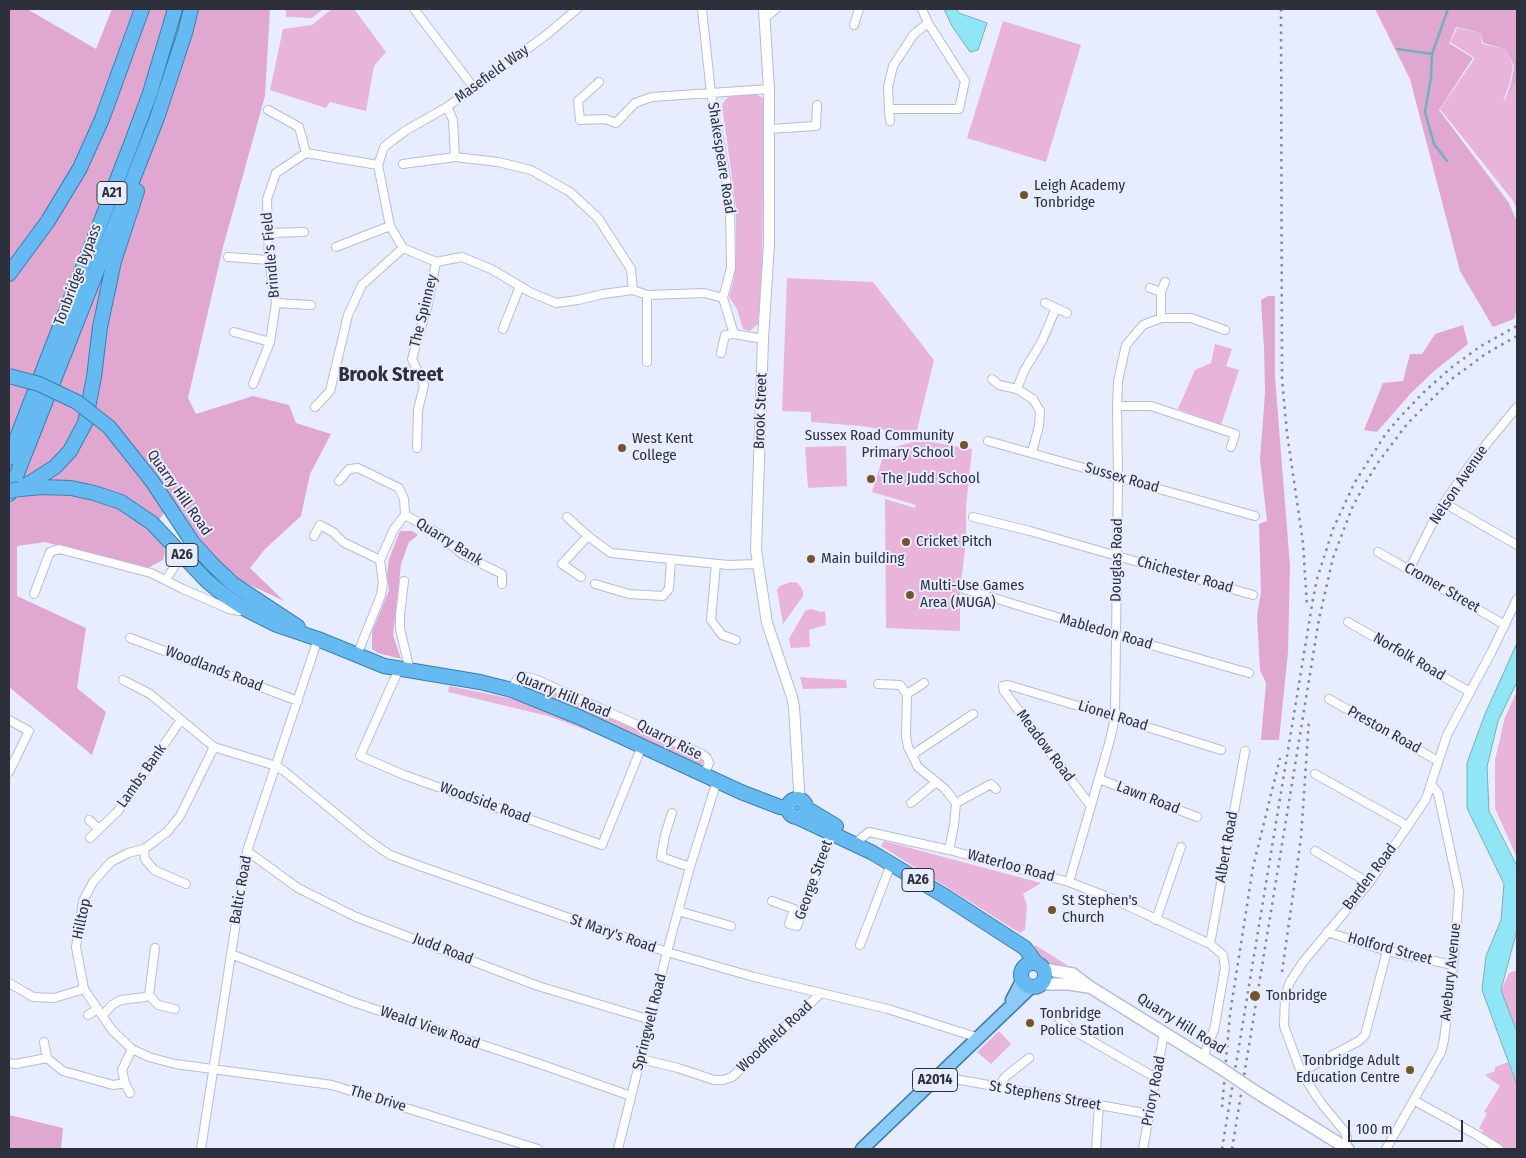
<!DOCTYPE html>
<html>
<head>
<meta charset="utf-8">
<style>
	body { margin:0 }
	#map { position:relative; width:1526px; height:1158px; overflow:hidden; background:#e7ecfe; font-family:"Fira Sans Condensed",sans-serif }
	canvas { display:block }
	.frame { position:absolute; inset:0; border:10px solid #2d303b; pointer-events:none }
	.scale { position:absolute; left:1348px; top:1120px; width:115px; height:22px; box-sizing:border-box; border:2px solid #2d303b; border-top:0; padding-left:6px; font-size:15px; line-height:18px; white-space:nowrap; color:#2d303b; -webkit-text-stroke:4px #e7ecfe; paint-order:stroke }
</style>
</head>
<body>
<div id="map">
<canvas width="1526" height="1158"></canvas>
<div class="frame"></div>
<div class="scale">100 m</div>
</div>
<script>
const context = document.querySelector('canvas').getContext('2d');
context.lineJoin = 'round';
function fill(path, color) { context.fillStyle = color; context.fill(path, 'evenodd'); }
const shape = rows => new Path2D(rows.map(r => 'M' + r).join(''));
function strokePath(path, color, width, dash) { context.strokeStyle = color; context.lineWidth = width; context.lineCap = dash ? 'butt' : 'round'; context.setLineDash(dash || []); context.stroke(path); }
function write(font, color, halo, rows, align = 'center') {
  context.font = font + ' "Fira Sans Condensed",sans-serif'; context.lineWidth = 4; context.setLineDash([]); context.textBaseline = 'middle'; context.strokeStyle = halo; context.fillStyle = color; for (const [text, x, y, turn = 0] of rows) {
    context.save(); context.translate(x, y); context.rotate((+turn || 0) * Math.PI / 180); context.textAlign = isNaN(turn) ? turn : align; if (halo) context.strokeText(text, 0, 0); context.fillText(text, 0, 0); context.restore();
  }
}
fill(shape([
	[286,9,323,9,312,18,286,17],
	[332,9,354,9,386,52,374,66,366,111,330,102,326,108,270,90,283,29,312,25],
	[1003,21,1081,45,1046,162,967,138],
	[1457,28,1481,33,1482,44,1505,49,1513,66,1510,83,1503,102,1517,82,1517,211,1514,202,1440,109,1475,58,1450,42],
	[743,94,756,94,763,98,764,106,762,275,758,324,750,331,743,329,737,309,729,297,734,279,736,250,736,207,722,105,725,100,731,95],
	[787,278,873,282,934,360,917,430,898,432,861,426,811,422,811,412,782,411],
	[1215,344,1232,349,1226,366,1239,370,1221,425,1178,409,1195,370,1211,363],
	[919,440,972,449,966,508,966,543,960,590,960,631,886,628,885,499,915,508,916,505,872,492,886,447,892,448],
	[846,446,847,486,808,488,805,447],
	[790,582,798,583,803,591,803,596,783,624,777,590,780,586],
	[811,609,821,612,825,611,826,625,809,630,810,647,791,648,789,639,805,611],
	[800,677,846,680,847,688,803,689],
	[521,680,574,699,701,756,705,761,704,763,699,765,520,686],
	[449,686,509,698,550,710,634,747,633,750,597,734,548,716,448,692],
	[1517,691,1517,858,1495,808,1495,760,1505,717],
	[884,841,1041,883,1023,894,1027,905,1025,930,1020,933,881,846],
	[1035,945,1067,965,1064,968,1049,963,1033,950],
	[1517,970,1517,1032,1501,991,1509,973],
	[999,1031,1011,1044,991,1064,977,1052],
	[1508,1062,1517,1085,1517,1149,1505,1149,1482,1137,1483,1130,1479,1129,1487,1113,1484,1112,1500,1086,1485,1075,1495,1071,1495,1067]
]), '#e9b4da');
fill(shape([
	[9,9,27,9,96,49,112,9,270,9,265,96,223,247,188,398,196,414,253,396,289,405,296,423,331,434,310,474,301,516,265,549,250,568,284,601,237,579,215,562,182,511,172,501,158,521,165,552,163,560,146,569,45,542,17,546,17,596,86,628,77,688,106,712,92,755,9,687],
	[1375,9,1517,9,1517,82,1506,98,1511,84,1514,66,1505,49,1483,43,1481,33,1456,27,1449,43,1473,58,1439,110,1509,203,1517,222,1517,309,1514,319,1493,327,1460,271,1410,79],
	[1268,296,1275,296,1275,377,1290,566,1288,652,1279,740,1261,740,1266,683,1260,670,1257,616,1261,592,1259,524,1267,521,1260,459,1265,393,1264,348,1261,300],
	[1463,325,1468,344,1433,372,1410,394,1377,432,1364,430,1383,383,1403,381,1410,354,1422,354,1435,334],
	[400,531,412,531,418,535,409,542,401,564,393,635,401,659,378,653,372,649,372,632,389,590,387,575,389,559],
	[9,1115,63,1128,61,1149,9,1149]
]), '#e0a8d1');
const water = shape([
	[944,9,956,9,959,13,987,23,978,50,970,52,952,26,944,9],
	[1517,643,1517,682,1498,721,1487,767,1489,811,1517,866,1517,930,1501,990,1517,1032,1517,1085,1482,990,1486,956,1501,920,1504,884,1467,808,1467,763,1485,714,1517,643]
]);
fill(water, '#91e6f5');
strokePath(water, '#73afbd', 1);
strokePath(shape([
	[1397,49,1432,54,1448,9],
	[1432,54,1431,77,1425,112,1434,144,1447,161]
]), '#73afbd', 2.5);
const minor = shape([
	[414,9,474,88],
	[702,9,711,93,730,202,731,268,723,298,734,334,763,339],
	[922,9,928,23,965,81,959,109,889,109,888,87,893,66,914,34,928,23],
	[765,18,776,9],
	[854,25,859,9],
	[599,82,578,101,580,120,605,119,616,123,635,103,652,97,769,89],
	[447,107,405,131,384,147,378,165,390,226,403,248,436,262,462,257,491,269,530,292,556,303,578,300,603,294,633,290],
	[889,109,890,121],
	[268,110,299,127,306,153],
	[769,129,816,126,817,105],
	[455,157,453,120,447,107,545,36,577,9],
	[403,164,455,157,498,162,531,170,570,192,598,218,631,269,633,290,647,295,704,293,723,298],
	[267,233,304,232],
	[336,247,390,226],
	[228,257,269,260],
	[1150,288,1161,292,1161,318],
	[1161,292,1165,282],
	[647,295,647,362],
	[276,303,311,305],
	[1045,303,1056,308],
	[503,329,520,286],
	[234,332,270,342],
	[721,353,725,335,734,334],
	[992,379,999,385,1017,389],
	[253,384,270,342,276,303,269,260,267,199,276,173,306,153,378,165],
	[1117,406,1151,406,1235,434,1231,447],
	[315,407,330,391,348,315,362,285,403,248],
	[988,441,1255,516],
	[417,448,418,410,424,385,412,359,428,304,436,262],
	[1032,452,1039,426,1040,411,1033,399,1017,389,1024,371,1042,341,1056,308,1067,313],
	[339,481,349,469,358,468,399,488,404,499,405,515],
	[1444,503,1517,545],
	[567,517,588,536,611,553,728,565,757,564],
	[973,517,1030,531,1253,595],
	[314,536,320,525,333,532,343,542,380,560],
	[1378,552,1505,625],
	[716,564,711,620,722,635,736,640],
	[1409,570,1431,526,1444,503,1474,459,1517,407],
	[581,577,562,564,588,536],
	[166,580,182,554,193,543],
	[404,581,400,615,400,629,410,671],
	[595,584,629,594,663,596,669,589,671,560],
	[964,589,1116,635,1249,673],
	[34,594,50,552,59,549,151,573,183,589,229,609,239,611,246,611],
	[1348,622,1470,692],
	[130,638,298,701],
	[357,655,381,595,383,583,380,560,394,529,405,515,439,534,462,554,502,574,502,584],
	[399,669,360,756,404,775,602,845,642,746],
	[123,680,150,694,214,747],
	[878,684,900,685,907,694,906,736,908,747,918,767,945,789,956,803,954,825,949,850],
	[512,690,517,679,522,676,535,679,702,754,707,758,709,763,704,775],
	[907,694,924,683],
	[1329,699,1438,761],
	[9,720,29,731,9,772],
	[912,755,973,714],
	[1315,774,1408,826],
	[1099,779,1197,817],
	[911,803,935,783],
	[956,803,991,784,996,789],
	[1090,805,1004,691,1003,686,1008,685,1115,717,1221,750],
	[672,813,665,835,661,857,690,867],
	[89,820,99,829],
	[90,838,118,811,181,720],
	[859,840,869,832,949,850,1069,882,1113,899,1210,944,1223,955,1225,968,1214,1030,1203,1057],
	[144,849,145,859,154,870,186,884],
	[247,851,298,888,356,917,538,986,651,1020],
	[1315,851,1369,883],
	[1069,882,1110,740,1115,717,1118,477,1117,406,1118,381,1126,345,1143,325,1161,318,1191,318,1225,330],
	[772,901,794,909,789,924,797,926,832,833],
	[678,911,731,926],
	[1156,920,1181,847],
	[1327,932,1387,951,1453,965],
	[1210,944,1245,751],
	[860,945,891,864],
	[231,954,353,1002,540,1064,631,1096],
	[9,983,33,997,54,998,84,989],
	[149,995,158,1005,175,1009],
	[88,1015,98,1009],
	[103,1015,112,1005,121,1000,145,997,149,995,155,948],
	[1057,1016,1069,1028,1156,1078],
	[44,1042,47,1058],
	[641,1059,678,1068,714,1080,723,1080,732,1077,820,994],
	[9,1063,16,1064,47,1058,63,1071,113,1085,125,1083,122,1070,132,1049],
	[1301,1072,1359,1041,1365,1035,1387,951],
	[942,1073,955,1079,977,1083,1149,1114],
	[125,1083,130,1093],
	[998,1087,1005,1077,1029,1058],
	[1415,1101,1475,1134,1499,1149],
	[1346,1148,1347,1138,1345,1132,1321,1103,1301,1072,1284,1026,1285,996,1290,982,1303,962,1369,883,1426,799,1447,735,1492,651,1517,599],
	[201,1149,247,851,318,639],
	[538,1149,332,1085,175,1064,149,1057,132,1049,112,1030,84,989,76,947,83,901,93,882,111,862,128,853,144,849,167,832,180,816,214,747,276,766,284,771,367,839,390,855,417,865,667,952,754,977,888,1009,979,1038],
	[618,1149,667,952,690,867,717,781],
	[1096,1149,1099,1106],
	[1143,1149,1164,1033],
	[1386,1149,1441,1052,1444,1040,1454,958,1459,891,1438,793,1431,784]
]);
const tertiary = shape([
	[764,9,769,89,769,244,763,339,756,550,767,623,792,697,794,707,799,789,799,798]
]);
const secondary = shape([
	[1044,969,1073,974,1090,987,1219,1067],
	[1041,984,1069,984,1088,987],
	[1253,1090,1348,1149]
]);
const primary = shape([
	[1012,1000,1022,981],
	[862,1149,1031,987]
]);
const trunk = shape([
	[9,274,48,221,80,168,102,119,142,9],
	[9,458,131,144,150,93,175,9],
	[152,481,193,543,212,564,233,584,298,627],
	[25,486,55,467,70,451,85,423,94,377,100,327,114,261,137,191],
	[20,489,42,487,71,488,94,493,121,502,152,523,207,581,224,595,247,610,277,625,318,639,384,666,480,682,512,690,579,717,741,792,780,807,787,808],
	[9,494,157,118,185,33,191,9],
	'788 808a9 9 0 1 1 18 0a9 9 0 1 1-18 0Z',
	[806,808,836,826],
	[797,817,873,853,943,895,1025,948,1036,963],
	'1021 975a12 12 0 1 1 24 0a12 12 0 1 1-24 0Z'
]);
strokePath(minor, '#b5bdd9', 10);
strokePath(tertiary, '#b5bdd9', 12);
strokePath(secondary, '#b5bdd9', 14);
strokePath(primary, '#397faf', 15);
strokePath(trunk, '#397faf', 16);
strokePath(minor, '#fff', 8);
strokePath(tertiary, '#fff', 10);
strokePath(secondary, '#fff', 11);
strokePath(primary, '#8ccbf5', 12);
strokePath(trunk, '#66baf2', 14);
strokePath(shape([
	[1281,9,1282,379,1287,433,1303,543,1307,606],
	[1282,972,1301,838,1309,719],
	[1222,1107,1230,1014,1253,867,1280,758],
	[1222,1149,1313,599,1317,579,1333,529,1355,482,1385,435,1400,417,1425,391,1452,367,1481,346,1517,326],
	[1232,1149,1319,619,1333,558,1352,508,1363,487,1377,464,1407,424,1453,378,1487,353,1517,336]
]), '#838796', 2.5, [2.5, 5]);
const secondaryBridge = shape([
	[1219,1067,1253,1090]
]);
const trunkBridge = shape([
	[9,376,39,384,77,402,109,427,152,481],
	[9,491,20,489]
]);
strokePath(secondaryBridge, '#b5bdd9', 14, []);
strokePath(trunkBridge, '#397faf', 16, []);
strokePath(secondaryBridge, '#fff', 11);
strokePath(trunkBridge, '#66baf2', 14);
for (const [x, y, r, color] of [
	[1024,195,5,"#74542a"],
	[964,445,5,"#74542a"],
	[622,448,5,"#74542a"],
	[871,479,5,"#74542a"],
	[906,542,5,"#74542a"],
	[811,559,5,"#74542a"],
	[910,595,5,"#74542a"],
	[1052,910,5,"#74542a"],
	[1255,996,6,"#74542a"],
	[1030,1023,5,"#74542a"],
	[1410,1070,5,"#74542a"]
]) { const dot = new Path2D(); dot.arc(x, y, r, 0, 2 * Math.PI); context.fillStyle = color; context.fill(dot); strokePath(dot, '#e7ecfe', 2); }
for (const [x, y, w] of [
	[112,193,30],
	[182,555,32],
	[918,880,32],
	[935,1080,45]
]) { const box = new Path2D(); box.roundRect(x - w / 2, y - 11.5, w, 23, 4); context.fillStyle = '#e7ecfe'; context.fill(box); strokePath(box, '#2d303b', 1); }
write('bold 14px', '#2d303b', null, [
	["A21",112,193],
	["A26",182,555],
	["A26",918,880],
	["A2014",935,1080]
]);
write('15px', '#2d303b', '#e7ecfe', [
	["Masefield Way",492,74,-36],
	["Shakespeare Road",721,158,81],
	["Brindle's Field",271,255,-95],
	["Tonbridge Bypass",78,275,-69],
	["The Spinney",424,311,-76],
	["Brook Street",761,411,-88],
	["Sussex Road",1122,478,16],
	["Nelson Avenue",1459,485,-56],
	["Quarry Hill Road",179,493,55],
	["Quarry Bank",449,542,32],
	["Douglas Road",1117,560,-89],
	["Chichester Road",1185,575,16],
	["Cromer Street",1442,588,30],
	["Mabledon Road",1106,632,16],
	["Norfolk Road",1409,657,30],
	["Woodlands Road",214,669,21],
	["Quarry Hill Road",563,695,22],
	["Lionel Road",1113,716,17],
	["Preston Road",1384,730,29],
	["Quarry Rise",669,740,27],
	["Meadow Road",1045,746,53],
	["Lambs Bank",142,776,-55],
	["Lawn Road",1148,798,21],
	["Woodside Road",485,803,20],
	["Albert Road",1227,847,-80],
	["Waterloo Road",1011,866,15],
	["Barden Road",1370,877,-53],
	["George Street",814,880,-70],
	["Baltic Road",241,890,-80],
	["Hilltop",82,919,-78],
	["St Mary's Road",613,934,19],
	["Judd Road",443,949,21],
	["Holford Street",1390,949,15],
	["Avebury Avenue",1451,972,-84],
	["Springwell Road",650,1022,-76],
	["Quarry Hill Road",1181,1024,32],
	["Weald View Road",430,1028,19],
	["Woodfield Road",775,1037,-43],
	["Priory Road",1154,1091,-79],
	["St Stephens Street",1045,1096,10],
	["The Drive",378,1099,17]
]);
write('15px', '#2d303b', '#e7ecfe', [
	["Leigh Academy",1034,186],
	["Tonbridge",1034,203],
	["Sussex Road Community",954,436,"right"],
	["Primary School",954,453,"right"],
	["West Kent",632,439],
	["College",632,456],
	["The Judd School",881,479],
	["Cricket Pitch",916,542],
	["Main building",821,559],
	["Multi-Use Games",920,586],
	["Area (MUGA)",920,603],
	["St Stephen's",1062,901],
	["Church",1062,918],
	["Tonbridge",1266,996],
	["Tonbridge",1040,1014],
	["Police Station",1040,1031],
	["Tonbridge Adult",1400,1061,"right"],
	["Education Centre",1400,1078,"right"]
], 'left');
write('bold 20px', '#2d303b', '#e7ecfe', [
	["Brook Street",391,375]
]);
</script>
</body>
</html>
